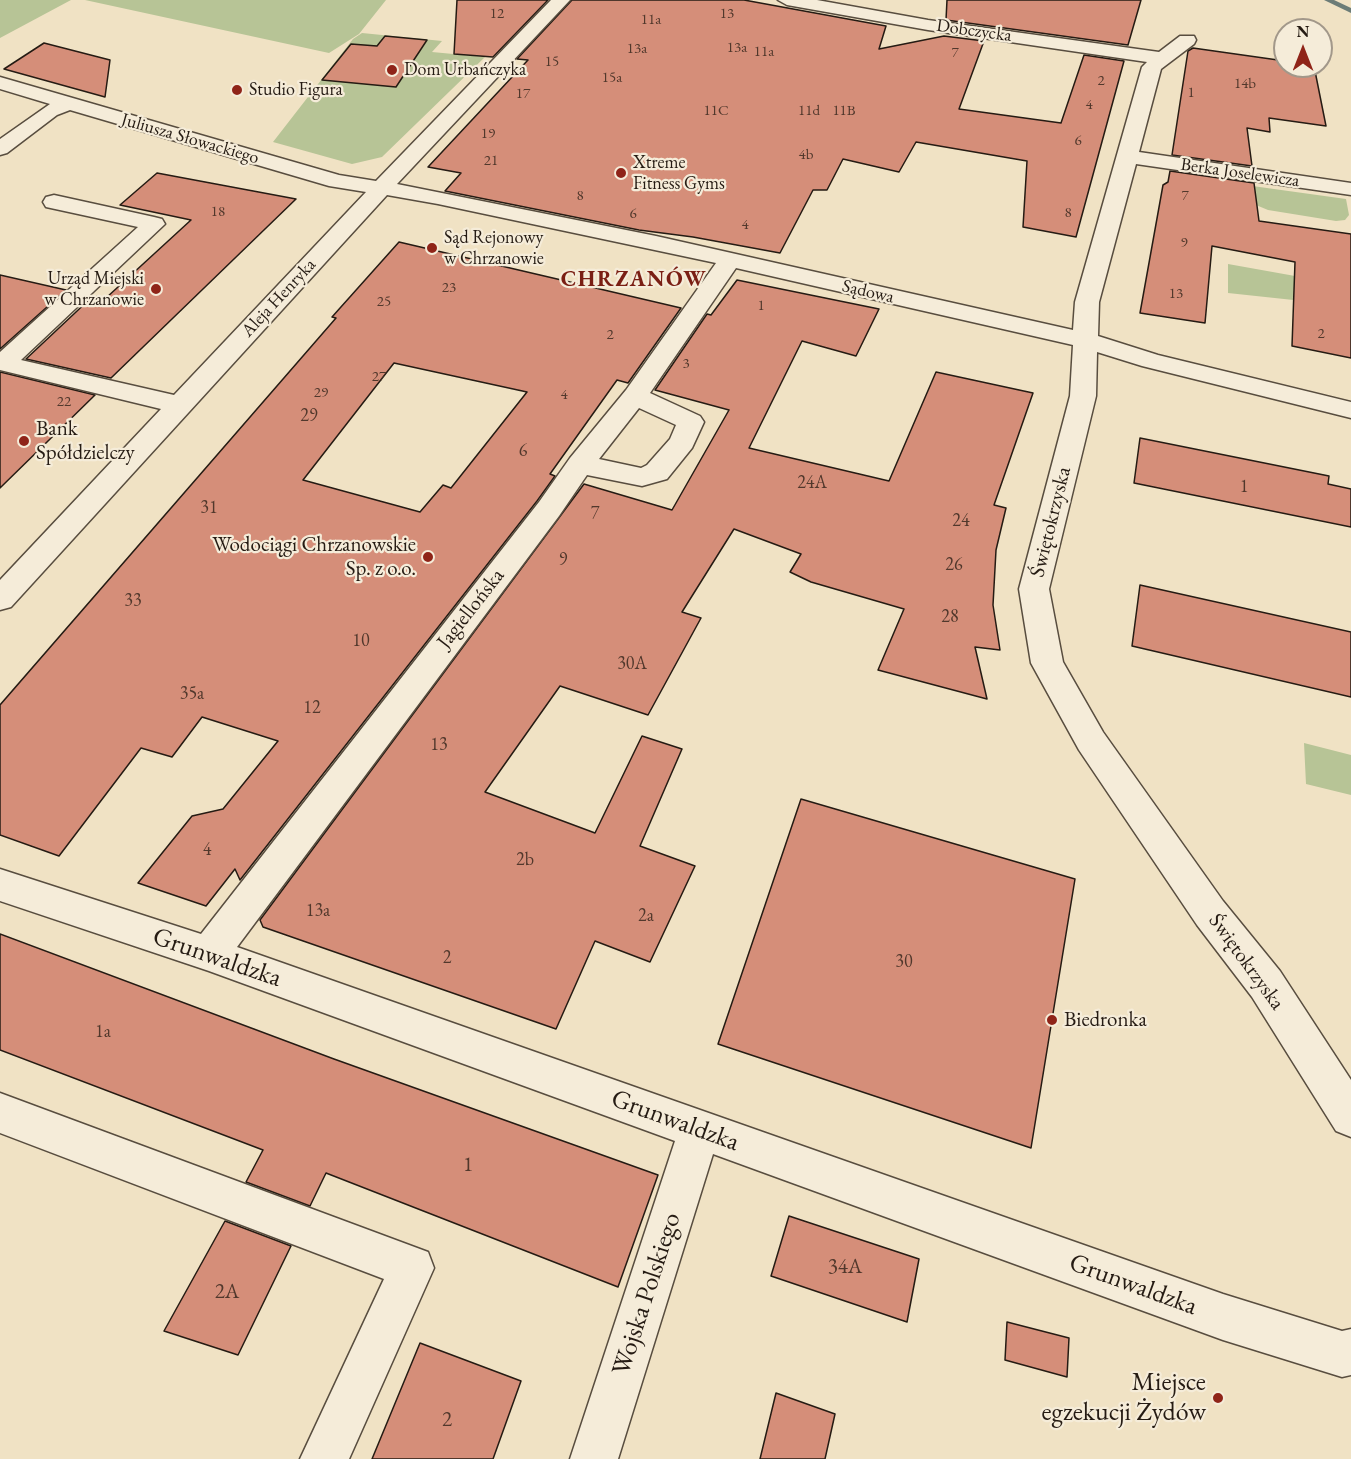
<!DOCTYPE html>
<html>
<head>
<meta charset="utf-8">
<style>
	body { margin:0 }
	#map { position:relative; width:1351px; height:1459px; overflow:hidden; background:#f0e2c4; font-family:"EB Garamond",serif }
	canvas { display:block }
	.north { position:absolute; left:1273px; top:18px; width:60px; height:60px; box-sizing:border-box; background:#f5ecd9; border:2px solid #a2988a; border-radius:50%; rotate:0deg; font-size:16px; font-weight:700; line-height:24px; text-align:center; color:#251b13 }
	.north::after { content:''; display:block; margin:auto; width:21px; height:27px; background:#8f2418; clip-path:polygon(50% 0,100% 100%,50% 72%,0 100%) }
</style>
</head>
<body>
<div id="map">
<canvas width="1351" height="1459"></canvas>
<div class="north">N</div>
</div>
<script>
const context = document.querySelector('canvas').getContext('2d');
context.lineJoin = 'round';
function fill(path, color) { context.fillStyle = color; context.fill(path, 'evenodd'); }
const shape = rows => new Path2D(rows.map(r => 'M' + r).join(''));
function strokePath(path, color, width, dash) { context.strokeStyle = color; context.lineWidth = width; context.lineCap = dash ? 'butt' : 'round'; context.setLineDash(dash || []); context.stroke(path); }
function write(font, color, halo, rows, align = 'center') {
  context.font = font + ' "EB Garamond",serif'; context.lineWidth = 4.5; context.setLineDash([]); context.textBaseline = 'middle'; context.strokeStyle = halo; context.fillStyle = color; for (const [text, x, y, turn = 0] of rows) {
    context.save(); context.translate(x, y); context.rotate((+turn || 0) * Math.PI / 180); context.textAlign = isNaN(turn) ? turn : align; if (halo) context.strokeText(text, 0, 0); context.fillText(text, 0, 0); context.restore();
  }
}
fill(shape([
	[0,0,71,0,0,38],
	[85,0,386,0,359,34,329,53],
	[362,33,442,41,432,52,485,57,382,157,352,164,273,142,353,39],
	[1238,184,1346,199,1349,215,1345,220,1336,221,1268,210,1256,205],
	[1228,264,1295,276,1340,305,1228,293],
	[1304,743,1351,755,1351,795,1306,784]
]), '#b7c496');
fill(shape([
	[1324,0,1334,0,1351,8,1351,13,1324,0]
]), '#6c7c77');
const building = shape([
	[457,0,548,0,493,57,454,54,457,0],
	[572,0,744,0,886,26,879,49,944,36,984,41,959,109,1061,123,1084,55,1124,61,1076,237,1023,227,1027,161,916,142,899,172,843,159,827,190,813,190,780,253,693,237,639,230,445,191,461,173,428,167,528,60,517,59,572,0],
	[947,0,1141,0,1128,45,946,20,947,0],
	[385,36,427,40,396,87,322,80,351,44,377,46,385,36],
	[44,43,110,60,105,97,4,69,44,43],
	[1193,48,1285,61,1285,66,1314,66,1326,126,1269,118,1270,132,1247,128,1252,166,1172,155,1188,51,1193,48],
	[1170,171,1254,183,1259,221,1351,234,1351,358,1292,346,1295,262,1212,246,1205,323,1140,313,1163,185,1168,182,1170,171],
	[157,173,296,199,111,378,26,359,93,296,106,298,191,220,120,205,157,173],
	[399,242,681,308,628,383,617,380,550,474,555,476,537,501,240,880,235,869,206,906,138,883,192,816,223,809,278,741,202,717,172,757,141,748,59,856,0,835,0,705,336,318,332,317,399,242],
	[394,363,527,392,451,488,443,485,420,512,303,480,394,363],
	[0,275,66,290,0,349,0,275],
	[737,280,879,309,856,356,802,341,749,448,889,481,936,372,1033,393,994,505,1006,508,996,550,993,605,1000,650,975,647,987,699,878,670,904,609,811,582,790,572,801,554,734,529,682,612,701,618,648,715,560,686,485,792,595,833,642,736,682,749,640,846,695,866,650,962,595,941,556,1029,263,927,260,920,584,484,672,510,729,410,655,390,707,314,711,315,737,280],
	[0,372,95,395,0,488,0,372],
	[1140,438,1329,476,1328,484,1351,489,1351,527,1134,483,1140,438],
	[1140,585,1351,632,1351,697,1132,646,1140,585],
	[801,799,1075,879,1031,1148,718,1044,801,799],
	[0,934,334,1059,658,1175,618,1287,326,1173,310,1206,246,1182,263,1150,0,1050,0,934],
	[789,1216,919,1259,907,1322,771,1276,789,1216],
	[225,1221,291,1246,238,1355,164,1331,225,1221],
	[1007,1322,1069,1338,1067,1377,1005,1360,1007,1322],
	[420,1343,521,1381,493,1459,372,1459,420,1343],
	[776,1393,835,1414,825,1459,760,1459,776,1393]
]);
fill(building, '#d58e79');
strokePath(building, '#251b13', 1.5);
const minor = shape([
	[551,0,570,0,397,184,656,236,1073,330,1075,302,1142,67,1147,62,928,30,787,5,778,0,817,0,928,20,1159,52,1180,36,1194,36,1196,40,1194,44,1161,69,1139,152,1351,183,1351,195,1136,164,1099,302,1098,336,1158,355,1351,402,1351,418,1142,366,1097,352,1096,396,1049,589,1063,662,1103,732,1223,901,1280,971,1351,1080,1351,1137,1336,1131,1252,997,1197,925,1079,750,1031,663,1019,589,1070,396,1073,345,736,268,650,393,700,416,704,422,692,448,667,479,642,486,587,475,559,516,237,947,1223,1294,1342,1331,1351,1329,1351,1375,1342,1377,1223,1340,713,1154,618,1459,570,1459,675,1141,209,971,0,901,0,869,201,934,539,502,570,458,626,390,716,263,438,204,387,195,11,607,0,610,0,580,161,409,0,370,0,352,138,227,46,207,43,202,46,197,54,195,154,217,162,219,165,224,21,360,174,395,366,192,329,186,70,110,57,115,7,153,0,155,0,139,50,104,0,89,0,77,339,175,376,181,551,0],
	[639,408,676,425,670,439,647,465,641,468,599,459,639,408],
	[0,1093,428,1252,434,1268,349,1459,300,1459,384,1279,0,1133,0,1093]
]);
strokePath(minor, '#584d3f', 3);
fill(minor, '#f5ecd9');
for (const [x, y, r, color] of [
	[392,70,6,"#8f2418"],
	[237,90,6,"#8f2418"],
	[621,173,6,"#8f2418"],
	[432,248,6,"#8f2418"],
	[156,289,6,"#8f2418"],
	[24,441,6,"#8f2418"],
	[428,557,6,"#8f2418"],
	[1052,1020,6,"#8f2418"],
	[1218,1398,6,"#8f2418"]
]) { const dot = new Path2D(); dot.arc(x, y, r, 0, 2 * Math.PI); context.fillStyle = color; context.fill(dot); strokePath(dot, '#f5ecd9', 2); }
write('15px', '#51382c', null, [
	["12",497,14],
	["13",727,14],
	["11a",651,20],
	["13a",737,48],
	["13a",637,49],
	["11a",764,52],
	["7",955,53],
	["15",552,62],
	["15a",612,78],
	["2",1101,81],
	["14b",1245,84],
	["1",1191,93],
	["17",523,94],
	["4",1089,105],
	["11C",716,111],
	["11d",809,111],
	["11B",844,111],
	["19",488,134],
	["6",1078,141],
	["4b",806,155],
	["21",491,161],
	["8",580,196],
	["7",1185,196],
	["18",218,212],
	["8",1068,213],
	["6",633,214],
	["4",745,225],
	["9",1184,243],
	["23",449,288],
	["13",1176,294],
	["25",384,302],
	["1",761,306],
	["2",1321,334],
	["2",610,335],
	["3",686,364],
	["27",379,377],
	["29",321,393],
	["4",564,395],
	["22",64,402]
]);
write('18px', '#251b13', '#f5ecd9', [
	["Dobczycka",974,31,8],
	["Juliusza Słowackiego",190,139,16],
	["Berka Joselewicza",1240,173,8],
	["Sądowa",868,292,13],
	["Aleja Henryka",279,298,-47]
]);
write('18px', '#251b13', '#f5ecd9', [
	["Dom Urbańczyka",404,70],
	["Studio Figura",249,90],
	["Xtreme",633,163],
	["Fitness Gyms",633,184],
	["Sąd Rejonowy",444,238],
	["w Chrzanowie",444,259],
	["Urząd Miejski",144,279,"right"],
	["w Chrzanowie",144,300,"right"]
], 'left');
write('18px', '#51382c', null, [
	["29",309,416],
	["6",523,451],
	["24A",812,483],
	["1",1244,487],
	["31",209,508],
	["7",595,514],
	["24",961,521],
	["9",563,560],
	["26",954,565],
	["33",133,601],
	["28",950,617],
	["10",361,641],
	["30A",632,664],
	["35a",192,694],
	["12",312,708],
	["13",439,745],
	["4",207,850],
	["2b",525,860],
	["13a",318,911],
	["2a",646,916],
	["2",447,958],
	["30",904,962],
	["1a",103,1032]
]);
write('21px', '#251b13', '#f5ecd9', [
	["Bank",36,429],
	["Spółdzielczy",36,453],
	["Wodociągi Chrzanowskie",416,545,"right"],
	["Sp. z o.o.",416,569,"right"],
	["Biedronka",1064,1020]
], 'left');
write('21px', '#251b13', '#f5ecd9', [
	["Świętokrzyska",1051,522,-76],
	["Jagiellońska",471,609,-52],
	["Świętokrzyska",1246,962,54]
]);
write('21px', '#51382c', null, [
	["1",468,1165],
	["34A",845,1267],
	["2A",227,1292],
	["2",447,1420]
]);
context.letterSpacing = '1.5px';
write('bold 22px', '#7a1f14', '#f5ecd9', [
	["CHRZANÓW",634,280]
]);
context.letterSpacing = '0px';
write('26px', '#251b13', '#f5ecd9', [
	["Grunwaldzka",217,958,19],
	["Grunwaldzka",675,1121,20],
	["Grunwaldzka",1133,1285,20],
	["Wojska Polskiego",647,1294,-72]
]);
write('26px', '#251b13', '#f5ecd9', [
	["Miejsce",1206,1383],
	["egzekucji Żydów",1206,1413]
], 'right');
</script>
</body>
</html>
